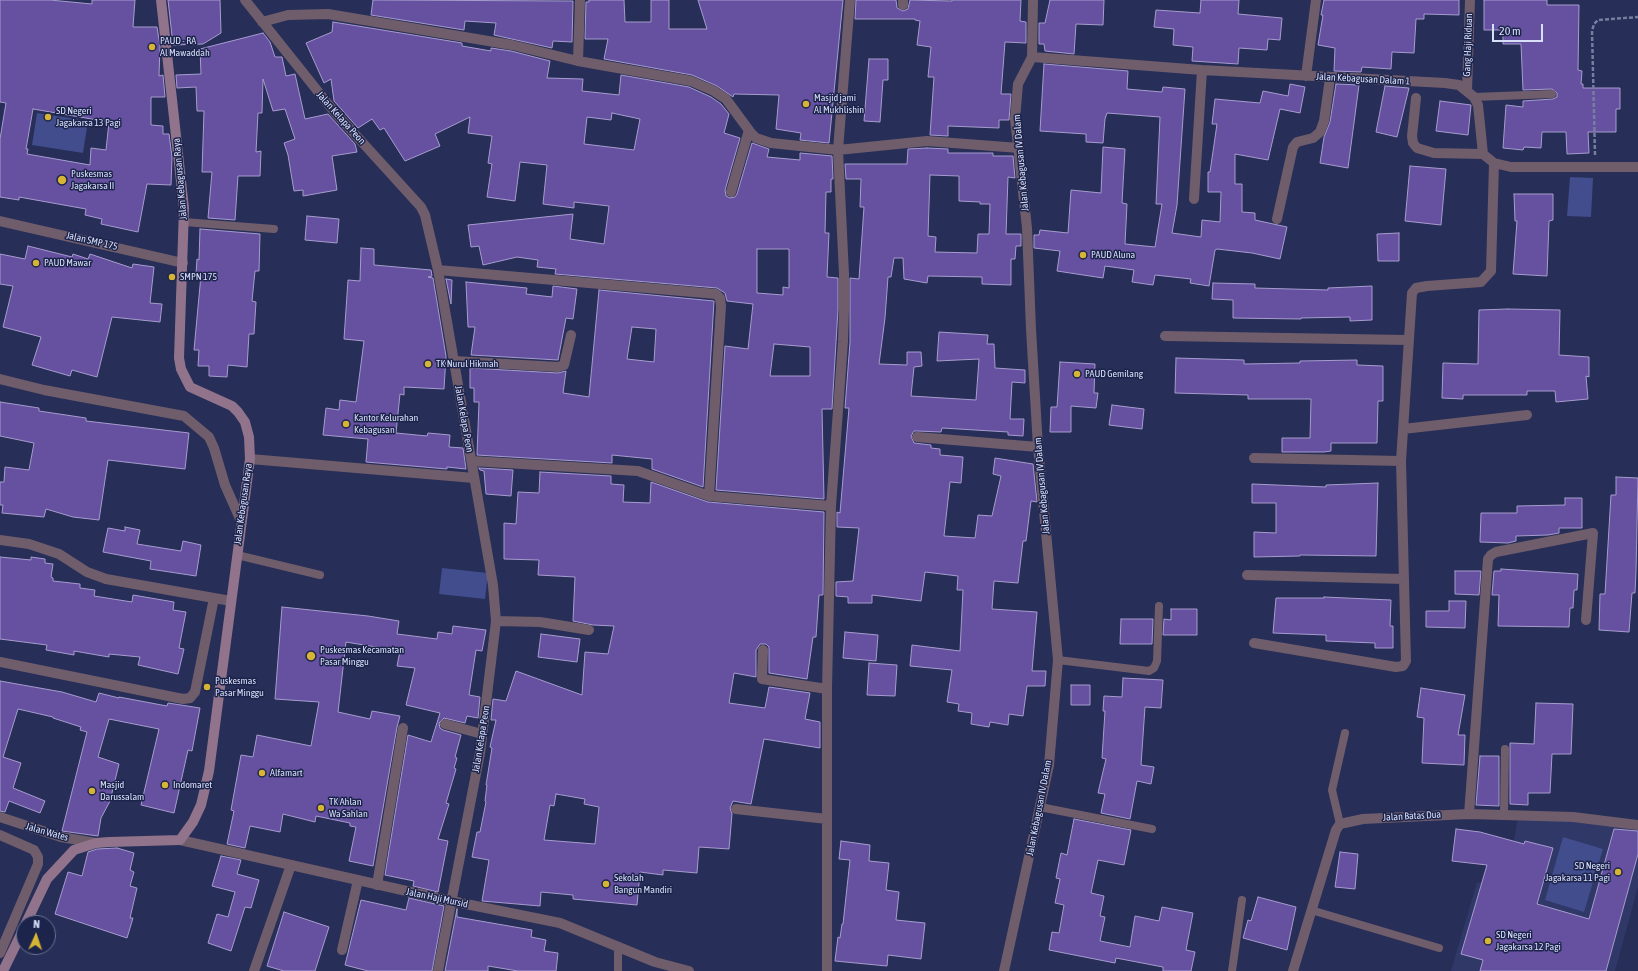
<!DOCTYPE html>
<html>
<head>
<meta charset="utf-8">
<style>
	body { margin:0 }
	#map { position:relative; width:1638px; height:971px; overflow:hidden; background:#272e57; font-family:"Asap Condensed",sans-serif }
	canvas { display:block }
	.north { position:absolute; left:16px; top:915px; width:40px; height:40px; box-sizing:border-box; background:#1d244b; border:1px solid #686f91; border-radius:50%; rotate:3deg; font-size:11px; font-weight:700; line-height:16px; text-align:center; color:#d8dff9 }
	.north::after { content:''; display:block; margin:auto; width:14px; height:18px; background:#d6b534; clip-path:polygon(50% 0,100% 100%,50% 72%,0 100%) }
	.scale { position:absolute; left:1492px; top:24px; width:51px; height:18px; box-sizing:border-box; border:2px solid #d8dff9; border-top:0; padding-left:5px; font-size:12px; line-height:14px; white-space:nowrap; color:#d8dff9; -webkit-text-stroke:3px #1d244b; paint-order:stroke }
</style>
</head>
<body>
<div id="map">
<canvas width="1638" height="971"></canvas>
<div class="north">N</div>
<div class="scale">20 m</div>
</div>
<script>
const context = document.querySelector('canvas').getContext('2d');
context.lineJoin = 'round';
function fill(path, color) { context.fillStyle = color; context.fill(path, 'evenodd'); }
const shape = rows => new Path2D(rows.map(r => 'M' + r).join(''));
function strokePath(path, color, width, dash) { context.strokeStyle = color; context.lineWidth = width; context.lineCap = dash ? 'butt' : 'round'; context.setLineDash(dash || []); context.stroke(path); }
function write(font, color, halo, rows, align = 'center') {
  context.font = font + ' "Asap Condensed",sans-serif'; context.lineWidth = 3; context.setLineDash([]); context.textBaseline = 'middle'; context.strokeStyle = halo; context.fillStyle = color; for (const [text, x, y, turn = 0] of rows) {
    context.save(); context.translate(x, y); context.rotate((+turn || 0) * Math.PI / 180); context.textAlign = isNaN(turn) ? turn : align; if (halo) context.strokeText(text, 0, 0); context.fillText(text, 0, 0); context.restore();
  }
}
fill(shape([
	[1518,818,1638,827,1638,887,1615,971,1451,971,1477,882,1505,889]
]), '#2f3867');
fill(shape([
	[37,113,88,121,83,153,32,145],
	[1570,177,1593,178,1591,217,1567,216],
	[442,568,488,573,485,599,439,594],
	[1563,837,1603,849,1584,912,1545,900]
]), '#414d8d');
const building = shape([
	[0,0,50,0,92,4,92,0,135,0,133,27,157,27,160,46,159,76,163,75,165,97,151,97,151,125,163,126,163,134,169,134,172,157,171,185,147,184,138,232,101,224,102,219,85,215,86,209,19,197,19,200,0,197,0,139,6,103,0,102,0,0],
	[33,109,109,122,106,150,91,148,90,165,27,154,28,149,26,149,33,109],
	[168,0,220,0,221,33,203,44,173,45,168,0],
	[373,0,573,1,572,42,553,41,552,48,494,35,496,23,465,21,464,30,371,15,373,0],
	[589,0,624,0,625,22,651,22,651,0,669,0,669,29,707,29,698,0,843,0,829,143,800,140,801,133,776,129,779,95,734,94,733,97,717,86,692,75,604,59,608,39,585,39,586,2,589,2,589,0],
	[856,0,896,0,897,8,903,11,908,9,910,0,952,1,952,0,1021,0,1020,21,1026,22,1026,43,1005,42,1001,94,1011,94,1009,120,999,120,999,128,948,126,948,136,930,135,934,77,928,77,931,47,917,45,920,21,915,20,915,19,855,19,856,0],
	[1050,0,1104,0,1103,25,1076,24,1074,54,1045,51,1044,44,1039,44,1039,23,1045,23,1050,0],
	[1201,0,1239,0,1238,14,1282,18,1280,40,1268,39,1267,50,1239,48,1238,64,1192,61,1193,47,1173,45,1174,29,1154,27,1156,10,1200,13,1201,0],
	[1324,0,1459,0,1459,15,1424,14,1424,19,1416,19,1414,53,1392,52,1391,69,1362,67,1361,72,1334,71,1335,48,1318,45,1323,15,1321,15,1324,0],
	[1484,0,1547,0,1547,5,1579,5,1578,70,1582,71,1581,84,1583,84,1583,88,1620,88,1620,109,1616,109,1616,132,1588,132,1589,153,1567,154,1566,132,1542,132,1541,148,1524,147,1523,150,1503,148,1506,105,1523,107,1523,101,1553,99,1557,97,1557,93,1552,89,1523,90,1521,44,1503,44,1503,30,1484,30,1484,0],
	[333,22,462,43,462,46,491,51,491,48,511,51,550,61,547,78,583,79,582,91,619,95,621,75,689,87,711,97,721,104,729,114,724,133,740,138,725,190,726,196,730,198,735,197,737,194,752,143,769,149,767,157,800,160,800,153,832,156,833,179,831,179,831,192,826,192,825,233,829,233,827,277,838,278,838,309,832,409,822,409,824,499,716,490,725,346,748,349,753,304,727,301,725,293,717,288,555,274,556,269,537,267,538,260,517,257,483,265,479,246,471,247,468,225,573,214,570,239,604,244,609,206,574,202,574,208,543,204,547,165,520,162,515,201,487,197,492,164,488,163,492,136,468,133,470,117,435,134,440,146,405,161,384,128,380,130,372,119,358,128,334,101,331,79,324,83,306,43,332,32,333,22],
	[612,113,640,119,634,150,584,144,587,117,611,120,612,113],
	[757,249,789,249,789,288,783,287,783,295,757,293,757,249],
	[774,344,810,347,810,376,770,376,774,344],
	[263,33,270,42,275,57,282,57,286,76,295,74,305,119,328,114,355,144,357,152,332,156,337,190,303,196,303,190,294,191,288,155,284,143,295,139,285,109,273,111,263,79,262,113,258,113,256,152,261,151,260,176,238,176,235,220,208,218,212,172,202,172,204,111,197,111,196,87,177,88,176,75,201,74,200,49,263,33],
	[869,59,888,59,888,80,883,80,880,122,864,121,869,59],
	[1044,64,1128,71,1127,89,1162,92,1163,87,1185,89,1177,205,1172,233,1201,237,1202,220,1220,222,1221,192,1208,192,1208,172,1210,172,1217,124,1212,124,1215,99,1260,103,1263,91,1288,96,1290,84,1305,87,1300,113,1280,109,1268,160,1235,154,1235,184,1242,184,1242,212,1255,213,1255,220,1287,227,1280,259,1252,253,1217,249,1215,250,1209,286,1190,283,1191,279,1155,275,1153,285,1132,282,1134,270,1105,266,1103,278,1057,271,1060,251,1034,248,1034,235,1039,235,1040,230,1068,233,1071,190,1101,193,1103,147,1125,149,1122,203,1127,204,1125,244,1155,247,1162,204,1156,204,1160,117,1107,113,1105,119,1103,143,1086,142,1086,134,1040,131,1044,64],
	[1336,84,1359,85,1348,168,1320,163,1324,137,1330,122,1336,84],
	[1385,86,1409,88,1397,137,1376,132,1385,86],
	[1440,101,1471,105,1468,135,1436,131,1440,101],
	[927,148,948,149,948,153,993,153,993,156,1013,156,1015,178,1008,177,1006,234,1021,234,1021,246,1016,246,1015,259,1011,259,1011,285,982,284,982,277,928,276,927,283,904,279,903,258,894,258,891,277,888,277,885,318,879,364,907,365,907,352,921,352,922,366,914,367,911,396,976,400,979,359,937,361,939,332,988,335,987,344,994,344,995,368,1025,370,1025,383,1012,382,1010,419,1024,419,1023,436,1008,435,1008,432,942,428,941,432,917,431,914,431,911,436,914,443,931,445,931,448,940,449,940,455,963,457,961,483,950,482,944,536,975,538,978,515,992,516,1001,476,993,474,995,458,1033,464,1037,502,1031,501,1026,541,1023,541,1018,583,994,581,992,609,1037,612,1032,671,1046,671,1045,686,1027,686,1023,716,1009,714,1008,725,990,722,989,727,971,724,972,713,958,711,959,704,947,702,952,670,910,666,912,645,960,651,963,590,957,590,958,576,925,572,921,601,872,595,872,603,848,603,848,597,836,596,836,582,853,581,859,528,837,527,837,512,840,513,849,408,845,408,850,342,850,278,859,279,864,207,860,207,861,179,846,179,845,164,907,164,908,149,927,148],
	[930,175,959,176,959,201,980,202,980,204,990,204,989,234,978,234,977,253,935,252,936,237,928,236,930,175],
	[1410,166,1446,169,1441,225,1405,221,1410,166],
	[1514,194,1553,194,1553,220,1549,221,1547,276,1513,274,1517,221,1515,221,1514,194],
	[307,216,339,219,337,243,305,240,307,216],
	[200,229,260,234,259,271,255,271,252,301,256,302,254,334,249,334,247,367,228,365,227,377,209,376,209,366,198,366,199,350,194,350,201,275,196,274,197,259,199,260,200,229],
	[1399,233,1399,261,1378,261,1377,234,1399,233],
	[28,246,72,257,73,254,88,259,90,254,132,268,133,264,154,267,150,303,162,304,160,322,112,317,97,377,72,370,70,376,32,365,41,337,3,327,13,286,0,284,0,254,25,259,28,246],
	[361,248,374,249,374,265,431,270,432,276,428,277,433,278,446,356,444,389,404,387,404,395,400,394,396,433,427,436,428,433,450,435,449,447,463,448,466,469,447,467,447,469,366,462,368,439,323,435,326,408,339,410,340,400,356,402,364,341,344,339,348,280,360,281,361,248],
	[446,279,452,280,451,304,446,279],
	[466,282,527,288,526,294,552,297,553,286,577,289,573,319,566,318,558,360,471,355,475,327,468,327,466,282],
	[1213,283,1255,284,1255,288,1328,290,1328,288,1372,286,1372,320,1350,321,1350,317,1301,318,1301,319,1233,318,1233,300,1212,299,1213,283],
	[599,290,714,301,703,487,652,469,652,459,612,455,612,463,477,455,479,402,474,402,474,388,470,388,470,368,558,373,566,371,563,393,589,397,599,290],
	[632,327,656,329,654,362,627,359,632,327],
	[1508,309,1560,310,1559,355,1589,357,1589,377,1586,376,1588,399,1556,402,1555,391,1527,391,1527,395,1463,395,1463,399,1442,398,1443,363,1478,364,1478,362,1479,310,1508,309],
	[1176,358,1244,360,1244,364,1300,363,1300,361,1357,360,1357,365,1383,366,1383,401,1378,401,1377,443,1331,443,1331,451,1324,452,1282,452,1282,438,1310,438,1311,399,1248,399,1248,395,1175,393,1176,358],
	[1060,362,1095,364,1094,393,1098,393,1096,408,1071,406,1071,432,1050,432,1051,407,1057,407,1060,362],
	[0,402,39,408,39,411,86,418,86,421,189,433,185,469,108,460,99,520,73,517,46,509,44,517,2,513,3,505,0,505,0,482,4,482,5,467,29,470,34,443,0,436,0,402],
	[1112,405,1144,409,1142,429,1109,425,1112,405],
	[479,468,513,470,511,496,486,494,484,471,480,470,479,468],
	[540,472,611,476,611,484,624,485,623,502,650,503,651,482,708,502,824,512,823,595,819,595,816,637,813,637,807,679,769,673,769,647,766,644,760,644,756,650,756,677,734,673,729,703,765,708,769,687,810,693,805,719,820,722,820,748,764,739,751,804,733,801,730,808,732,814,729,849,699,847,697,873,663,870,663,875,640,872,637,905,573,899,573,895,541,892,540,906,482,901,489,860,472,857,477,832,480,832,486,802,485,801,487,785,486,785,492,748,490,747,496,720,491,720,493,699,506,701,516,671,582,695,585,652,608,654,614,626,593,625,573,621,575,577,538,575,539,560,504,559,504,523,516,524,518,492,539,493,540,472],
	[556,794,585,799,584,804,599,807,595,844,544,840,550,805,554,806,556,794],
	[1616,477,1638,478,1636,571,1635,593,1632,593,1629,632,1599,630,1600,594,1605,594,1611,495,1616,495,1616,477],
	[1378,483,1376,556,1300,555,1300,556,1254,557,1254,532,1276,533,1276,503,1252,503,1252,484,1326,487,1326,485,1378,483],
	[1565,498,1582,498,1582,528,1559,528,1559,533,1548,535,1516,536,1516,541,1508,543,1480,542,1481,513,1517,513,1517,506,1565,505,1565,498],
	[125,527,140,530,137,544,181,551,183,541,201,545,196,576,150,569,151,561,103,552,108,528,125,531,125,527],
	[0,557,31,560,31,557,45,559,45,563,53,564,51,577,53,578,53,581,80,584,80,588,95,590,94,596,132,602,133,595,174,602,173,610,186,612,179,648,184,649,178,674,138,665,140,657,109,654,109,657,74,651,74,655,46,650,47,645,0,639,0,557],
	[1501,569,1578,574,1577,590,1574,590,1573,608,1570,608,1569,627,1498,626,1499,595,1492,595,1494,571,1501,571,1501,569],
	[1455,571,1481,571,1479,595,1455,594,1455,571],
	[1324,597,1391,600,1390,626,1393,626,1393,648,1375,648,1375,643,1326,641,1326,635,1273,633,1276,598,1324,598,1324,597],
	[1449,601,1466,601,1465,628,1426,627,1426,611,1449,611,1449,601],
	[282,607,368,616,399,621,397,634,437,639,438,632,452,634,453,626,486,630,482,651,476,650,469,695,480,697,478,718,467,716,465,723,444,718,439,723,440,728,443,730,461,735,455,757,457,758,454,768,456,769,446,803,449,804,438,839,448,841,438,892,413,886,414,881,385,875,408,735,431,742,440,713,406,705,415,668,397,666,400,651,346,642,338,712,370,719,372,711,400,716,397,727,373,866,349,861,356,827,350,826,350,823,316,816,315,822,283,814,280,832,250,826,245,848,227,844,234,811,231,810,241,755,253,757,257,735,311,746,319,702,275,699,282,607],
	[1171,609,1197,609,1197,635,1163,635,1164,619,1171,620,1171,609],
	[1121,619,1153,619,1152,644,1120,644,1121,619],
	[845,632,878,635,876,661,843,658,845,632],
	[541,634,580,639,577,662,538,657,541,634],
	[869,663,897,665,895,696,867,695,869,663],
	[1123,678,1163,680,1161,708,1145,707,1141,765,1154,767,1151,784,1137,781,1130,819,1101,813,1105,794,1098,793,1106,759,1102,758,1105,711,1103,711,1104,696,1122,697,1123,678],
	[0,681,62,692,96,702,99,693,119,698,119,697,167,706,168,703,200,708,192,751,188,750,174,813,141,805,159,729,109,719,98,757,119,764,110,801,101,818,98,836,62,831,87,732,80,730,81,727,53,718,53,717,18,709,3,757,21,763,13,788,45,801,40,813,9,801,5,812,0,811,0,681],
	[1071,685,1090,685,1090,705,1071,705,1071,685],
	[1421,688,1465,695,1458,735,1465,735,1464,765,1422,763,1424,718,1417,717,1421,688],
	[1536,703,1573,704,1571,754,1552,754,1550,793,1528,793,1528,805,1510,804,1510,743,1534,744,1536,703],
	[1480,756,1499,756,1499,806,1476,805,1480,756],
	[1074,819,1131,830,1124,865,1098,860,1091,893,1104,896,1100,916,1105,917,1100,941,1130,947,1135,916,1159,921,1162,907,1193,913,1186,950,1195,952,1191,971,1163,971,1163,967,1116,958,1115,963,1049,950,1052,932,1059,933,1064,905,1055,903,1060,879,1056,878,1061,853,1067,855,1074,819],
	[1456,829,1480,832,1524,844,1525,841,1553,848,1537,904,1589,919,1614,829,1638,831,1638,854,1606,971,1480,971,1483,960,1461,954,1487,865,1452,861,1456,829],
	[841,841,870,845,869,861,889,863,886,890,899,892,896,920,925,923,921,959,888,955,887,966,835,961,838,937,840,938,842,924,843,924,850,860,839,859,841,841],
	[117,848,134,853,130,870,134,872,130,886,137,888,130,918,133,918,127,938,55,914,68,872,82,876,88,852,97,849,117,848],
	[1340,852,1358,854,1355,889,1335,887,1340,852],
	[221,856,241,860,237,874,259,880,251,908,245,907,231,951,208,943,217,914,228,917,235,892,212,886,221,856],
	[1258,897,1296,907,1287,950,1243,938,1248,920,1251,921,1258,897],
	[409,898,444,906,432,971,368,971,345,965,361,900,406,910,409,898],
	[457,909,457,917,532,930,531,937,546,940,544,951,558,953,556,971,518,971,488,966,488,971,445,971,457,909],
	[284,912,329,927,315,971,284,971,267,966,284,912]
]);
fill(building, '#6651a1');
strokePath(building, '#a69cce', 1);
strokePath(shape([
	[1595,155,1592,31,1594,24,1598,20,1638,17]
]), '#777ea0', 2.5, [4, 2]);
strokePath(shape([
	[1474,97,1552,94],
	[184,222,274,229],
	[237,555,320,575],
	[1058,660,1149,671,1154,668,1157,661,1159,606],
	[1040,807,1152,829],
	[1504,814,1505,749],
	[1340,824,1332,790,1345,733],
	[1311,910,1439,948],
	[618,946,618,971],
	[1232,971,1242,900]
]), '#6f5d6b', 8);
strokePath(shape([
	[245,0,332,109,421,207,425,215,438,270,493,585,496,621,480,753,438,971],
	[903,5,903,0],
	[262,22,288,15,328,14,512,45,578,61,691,81,714,91,726,99,751,133,756,138,771,143,838,150,927,141,1019,148],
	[1032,57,1202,70,1445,83,1459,85,1474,97,1478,105,1483,154,1494,163,1511,167,1638,167],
	[578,61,580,0],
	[1306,76,1316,0],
	[1467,91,1470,0],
	[1416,98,1412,136,1413,143,1417,148,1434,153,1483,154],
	[731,192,749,130],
	[1194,199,1202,70],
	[1277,219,1293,147,1297,142,1313,138,1320,132,1324,121,1330,78],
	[0,221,183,263],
	[438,270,716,294,720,298,721,306,709,496],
	[1165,336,1408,340],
	[454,361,558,367,564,365,571,335],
	[0,379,44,390,184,416,209,437,214,448,225,485,241,521],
	[1403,429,1527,415],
	[917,437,1038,447],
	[1254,458,1401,461],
	[250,459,474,478],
	[472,461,638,471,709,496,831,506],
	[0,540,29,544,59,554,87,572,106,579,231,601],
	[1247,575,1404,579],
	[496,621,540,622,589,630],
	[1254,643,1396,667,1403,666,1406,661,1401,461,1412,293,1416,288,1427,286,1481,282,1491,271,1494,163],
	[763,650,762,679,827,689],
	[0,662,183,699,190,698,195,692,214,598],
	[445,724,482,734],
	[736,809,827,819],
	[1469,814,1488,559,1491,555,1496,552,1593,533,1586,620],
	[0,817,61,837,96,843],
	[0,835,34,850,38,857,38,864,0,953],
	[377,885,403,728],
	[342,950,358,880],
	[254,971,291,865],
	[827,971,827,689,831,506,843,342,844,309,844,274,838,150,850,0],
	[1004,971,1049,765,1058,660,1038,447,1031,329,1027,228,1015,119,1018,84,1032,57,1033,0]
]), '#6f5d6b', 10);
strokePath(shape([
	[180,840,451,901,560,923,655,962,689,971],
	[1293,971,1336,830,1340,824,1363,819,1469,814,1573,817,1638,825]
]), '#6f5d6b', 10);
strokePath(shape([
	[26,923,47,879,74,850,96,843,109,842,180,840,193,822,201,805,209,771,250,459,249,437,245,422,238,412,232,406,190,387,181,369,179,358,184,208,161,0],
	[3,971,24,928]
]), '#91748b', 10);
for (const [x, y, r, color] of [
	[152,47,4,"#d6b534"],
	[806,104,4,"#d6b534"],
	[48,117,4,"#d6b534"],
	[62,180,5,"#d6b534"],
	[1083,255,4,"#d6b534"],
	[36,263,4,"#d6b534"],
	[172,277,4,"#d6b534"],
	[428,364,4,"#d6b534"],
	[1077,374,4,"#d6b534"],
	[346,424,4,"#d6b534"],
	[311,656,5,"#d6b534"],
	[207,687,4,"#d6b534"],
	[262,773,4,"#d6b534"],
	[165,785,4,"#d6b534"],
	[92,791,4,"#d6b534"],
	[321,808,4,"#d6b534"],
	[1618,872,4,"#d6b534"],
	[606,884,4,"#d6b534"],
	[1488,941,4,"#d6b534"]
]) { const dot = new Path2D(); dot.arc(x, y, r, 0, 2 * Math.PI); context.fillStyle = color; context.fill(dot); strokePath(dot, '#1d244b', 1.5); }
write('10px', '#d8dff9', '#1d244b', [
	["PAUD - RA",160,41],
	["Al Mawaddah",160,53],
	["Masjid jami",814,98],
	["Al Mukhlishin",814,110],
	["SD Negeri",56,111],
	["Jagakarsa 13 Pagi",56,123],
	["Puskesmas",71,174],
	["Jagakarsa II",71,186],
	["PAUD Aluna",1091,255],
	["PAUD Mawar",44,263],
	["SMPN 175",180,277],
	["TK Nurul Hikmah",436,364],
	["PAUD Gemilang",1085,374],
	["Kantor Kelurahan",354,418],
	["Kebagusan",354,430],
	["Puskesmas Kecamatan",320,650],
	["Pasar Minggu",320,662],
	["Puskesmas",215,681],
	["Pasar Minggu",215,693],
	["Alfamart",270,773],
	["Masjid",100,785],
	["Darussalam",100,797],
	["Indomaret",173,785],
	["TK Ahlan",329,802],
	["Wa Sahlan",329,814],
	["SD Negeri",1610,866,"right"],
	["Jagakarsa 11 Pagi",1610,878,"right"],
	["Sekolah",614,878],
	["Bangun Mandiri",614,890],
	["SD Negeri",1496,935],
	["Jagakarsa 12 Pagi",1496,947]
], 'left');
write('10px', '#d8dff9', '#1d244b', [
	["Gang Haji Riduan",1468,45,-88],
	["Jalan Kebagusan Dalam 1",1363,79,3],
	["Jalan Kelapa Peon",341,118,48],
	["Jalan Kebagusan IV Dalam",1021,163,-95],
	["Jalan Kebagusan Raya",180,179,-95],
	["Jalan SMP 175",92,241,13],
	["Jalan Kelapa Peon",464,419,80],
	["Jalan Kebagusan IV Dalam",1042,486,-95],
	["Jalan Kebagusan Raya",243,504,-82],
	["Jalan Kelapa Peon",481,739,-81],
	["Jalan Kebagusan IV Dalam",1039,808,-79],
	["Jalan Batas Dua",1412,816,-3],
	["Jalan Wates",47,832,16],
	["Jalan Haji Mursid",437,898,12]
]);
</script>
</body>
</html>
